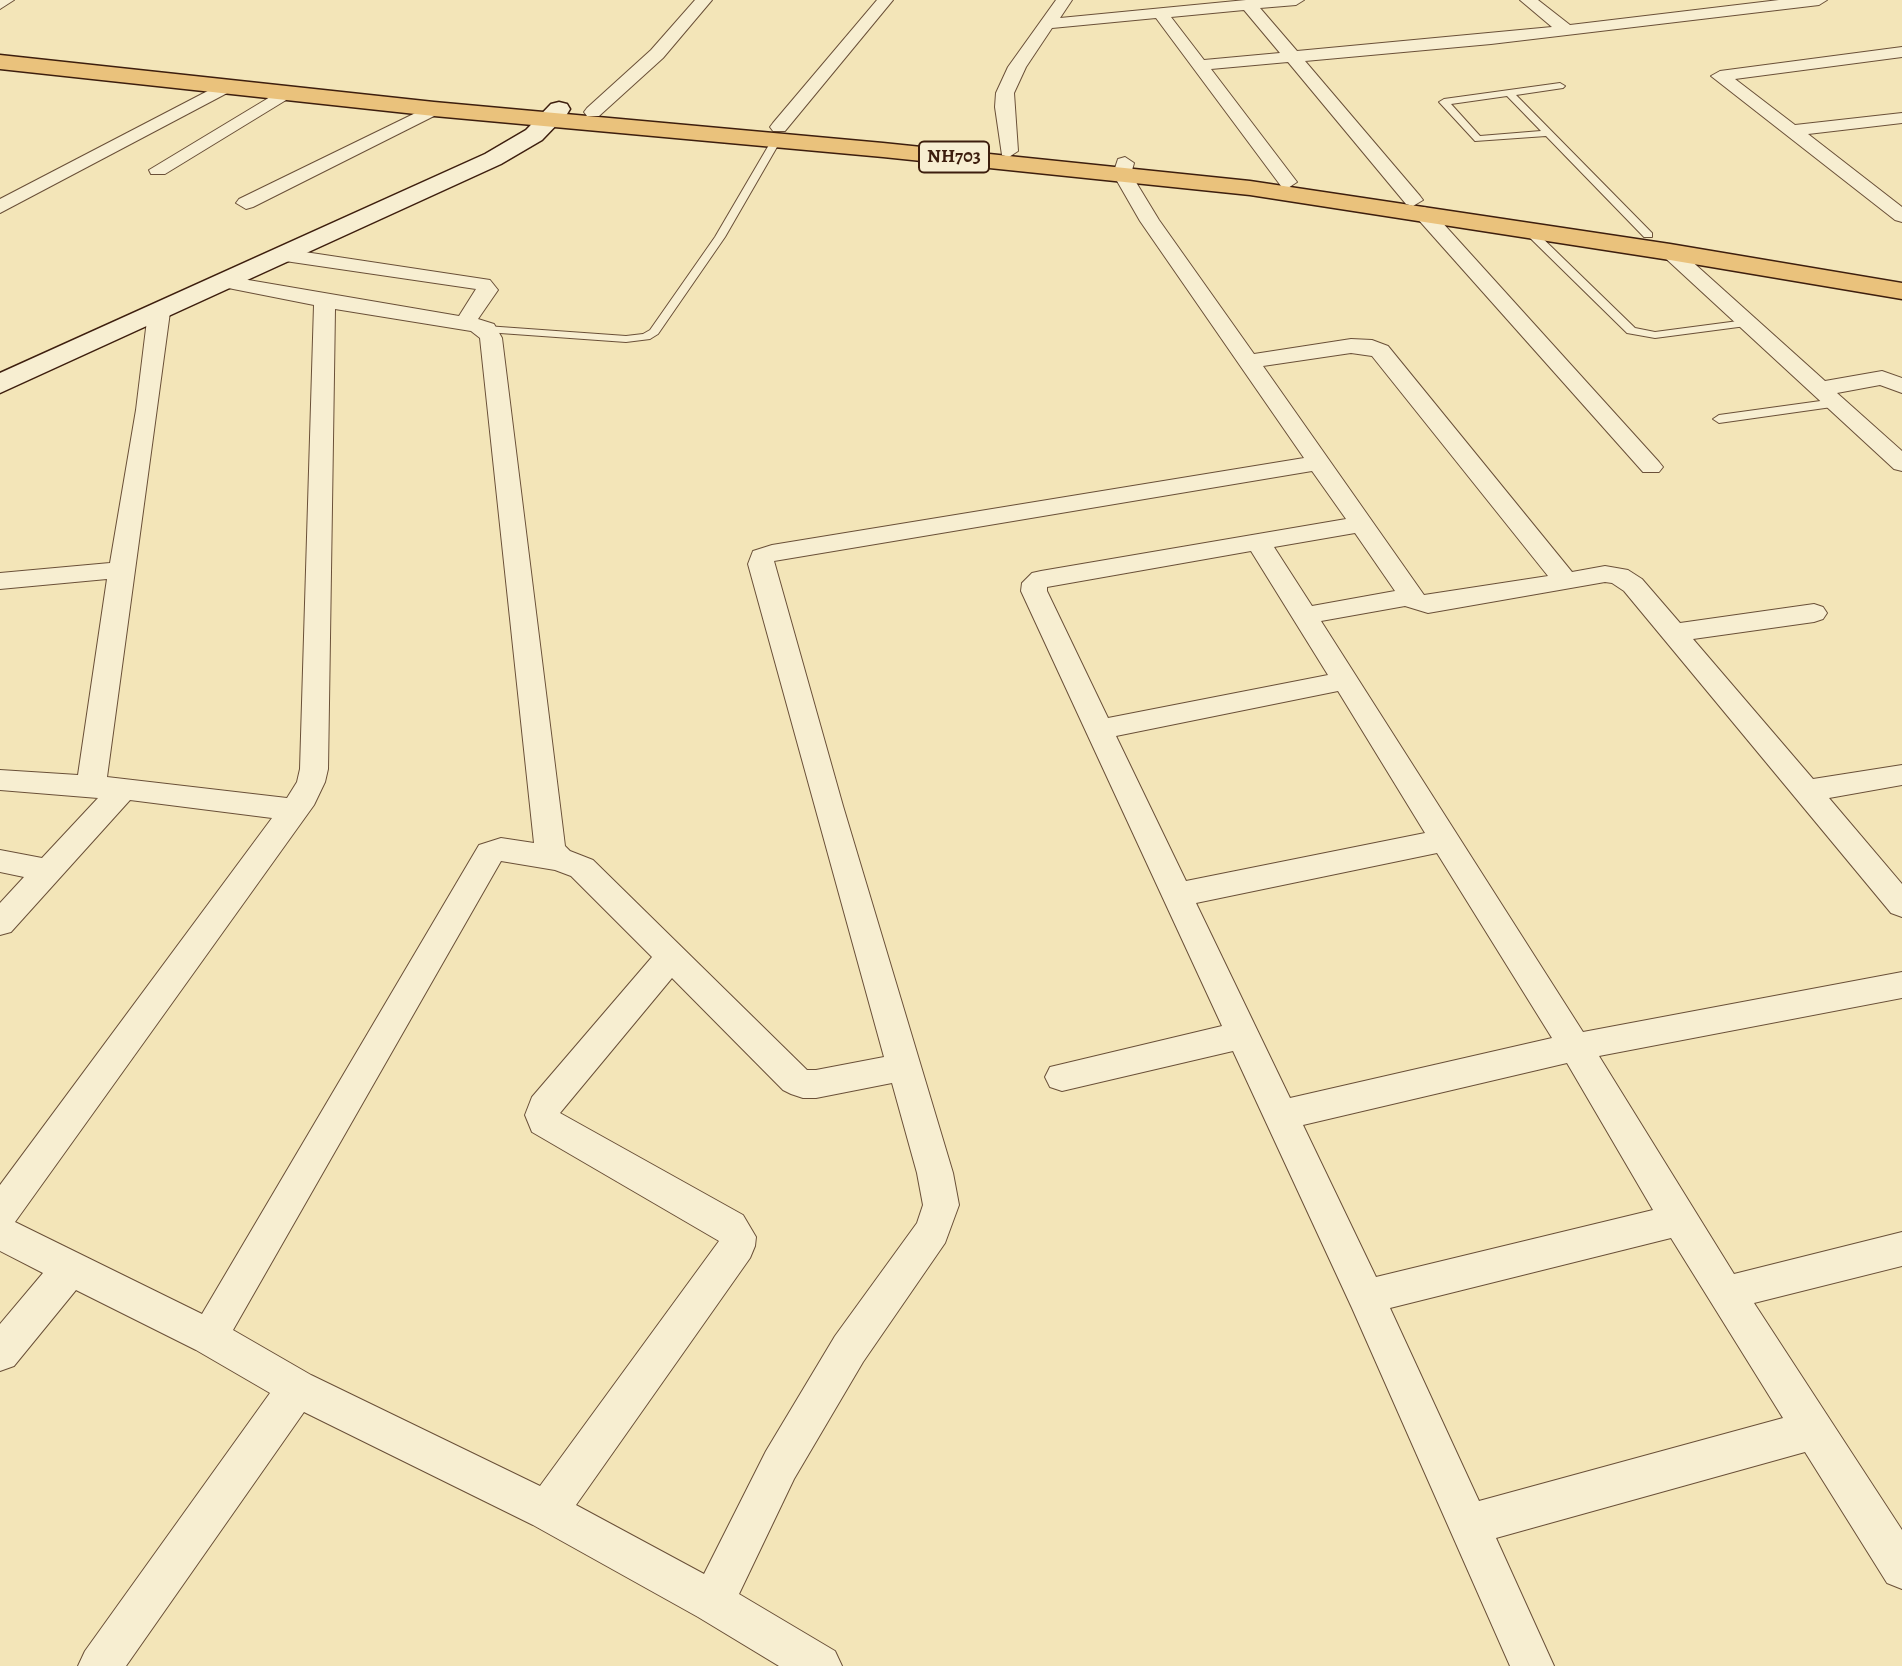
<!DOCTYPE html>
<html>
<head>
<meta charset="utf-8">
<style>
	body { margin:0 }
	canvas { display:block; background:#f3e5b8 }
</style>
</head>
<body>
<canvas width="1902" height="1666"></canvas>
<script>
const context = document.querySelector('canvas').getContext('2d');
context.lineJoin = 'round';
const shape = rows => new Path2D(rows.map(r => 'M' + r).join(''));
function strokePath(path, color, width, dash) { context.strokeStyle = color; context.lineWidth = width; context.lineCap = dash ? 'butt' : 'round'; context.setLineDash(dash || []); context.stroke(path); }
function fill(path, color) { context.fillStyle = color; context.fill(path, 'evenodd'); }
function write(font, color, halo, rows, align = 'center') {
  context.font = font + ' Alegreya,serif'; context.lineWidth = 7; context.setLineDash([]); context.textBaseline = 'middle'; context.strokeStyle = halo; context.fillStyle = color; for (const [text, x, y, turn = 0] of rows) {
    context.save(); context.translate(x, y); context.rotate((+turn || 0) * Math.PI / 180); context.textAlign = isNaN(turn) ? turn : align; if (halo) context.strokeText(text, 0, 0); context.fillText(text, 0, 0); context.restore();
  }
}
const lane = shape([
	[1560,83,1565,86,1563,88,1516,95,1652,233,1652,237,1644,237,1546,136,1475,141,1439,102,1444,99,1560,83],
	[1507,96,1541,131,1480,136,1451,104,1507,96],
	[773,138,781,140,725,237,658,334,650,339,626,342,486,332,480,329,486,326,626,336,643,334,650,330,715,237,773,138],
	[1524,228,1532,228,1635,328,1655,332,1746,320,1752,323,1746,326,1655,338,1627,333,1524,232,1524,228],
	[1835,399,1839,400,1839,406,1719,423,1713,419,1719,415,1835,399]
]);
const street = shape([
	[0,0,14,0,0,9,0,0],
	[695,0,712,0,663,58,599,116,587,116,584,112,587,108,651,50,695,0],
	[877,0,893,0,785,131,773,131,770,127,773,123,877,0],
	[1056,0,1072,0,1060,18,1246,0,1304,0,1296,5,1260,8,1297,51,1552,27,1520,0,1538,0,1570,25,1779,0,1827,0,1819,5,1491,44,1305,61,1420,196,1423,200,1413,206,1406,204,1288,62,1211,69,1297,182,1288,188,1281,186,1156,18,1052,28,1026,67,1014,93,1018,151,1009,157,1002,155,995,107,996,93,1008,67,1056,0],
	[1244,10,1280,53,1204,60,1171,17,1244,10],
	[1902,47,1902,57,1735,79,1795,125,1902,113,1902,123,1808,134,1902,207,1902,222,1895,220,1711,76,1720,71,1902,47],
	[225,82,231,83,234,87,231,91,0,213,0,199,225,82],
	[285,88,294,93,291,97,165,174,151,174,149,170,285,88],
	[434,104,443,109,440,113,253,207,246,209,236,203,239,199,434,104],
	[1125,157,1134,163,1131,174,1159,220,1254,354,1351,339,1372,340,1388,346,1572,572,1605,566,1628,570,1642,579,1680,623,1814,604,1823,607,1827,613,1823,619,1814,622,1693,639,1813,779,1902,765,1902,785,1829,798,1902,884,1902,917,1891,913,1624,591,1612,583,1605,582,1428,613,1405,606,1321,621,1583,1032,1902,972,1902,998,1599,1056,1734,1274,1902,1232,1902,1266,1754,1303,1902,1530,1902,1589,1887,1583,1805,1452,1496,1538,1554,1666,1510,1666,1352,1308,1233,1051,1062,1091,1050,1087,1045,1077,1050,1067,1222,1026,1021,591,1022,583,1032,573,1041,571,1346,519,1312,471,774,561,843,806,953,1173,959,1205,945,1243,863,1362,794,1479,739,1594,835,1651,842,1666,779,1666,698,1617,533,1525,304,1412,126,1666,78,1666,85,1651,270,1393,196,1350,76,1290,14,1366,0,1371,0,1324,43,1273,0,1251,0,1185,272,818,130,800,11,932,0,935,0,903,24,877,0,872,0,850,42,858,98,798,0,790,0,770,78,775,107,579,0,589,0,573,110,563,136,410,148,312,152,308,159,306,166,308,170,312,107,777,287,798,297,782,300,769,314,305,218,286,215,282,218,278,225,276,459,316,476,289,285,261,278,259,275,255,278,251,285,249,490,280,498,290,478,319,494,324,502,338,565,846,570,851,593,860,807,1070,816,1070,884,1057,748,564,753,551,772,545,1304,458,1140,221,1113,174,1118,159,1125,157],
	[335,309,471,331,480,338,534,843,501,838,479,845,202,1314,15,1222,314,805,325,782,328,769,335,309],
	[1351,353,1372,356,1548,576,1424,595,1263,366,1351,353],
	[1355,533,1395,591,1312,606,1274,547,1355,533],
	[1251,551,1328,675,1108,718,1047,591,1047,587,1251,551],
	[1338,691,1425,833,1186,881,1116,736,1338,691],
	[1437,853,1552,1038,1290,1098,1196,903,1437,853],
	[501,861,555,870,571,876,652,957,532,1097,525,1115,532,1132,719,1241,540,1486,311,1375,233,1330,501,861],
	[672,978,783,1090,791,1094,803,1098,816,1098,892,1083,917,1173,923,1205,917,1223,835,1336,766,1451,704,1574,576,1505,750,1258,755,1246,756,1237,743,1215,560,1113,672,978],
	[1567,1063,1653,1210,1376,1277,1303,1125,1567,1063],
	[1671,1238,1783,1418,1479,1501,1390,1308,1671,1238],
	[1423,207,1430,209,1659,462,1663,467,1659,472,1643,472,1416,217,1413,213,1423,207],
	[1670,246,1677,248,1825,381,1882,371,1902,378,1902,393,1880,385,1837,393,1902,451,1902,471,1894,469,1663,256,1660,252,1663,248,1670,246]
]);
const secondary = shape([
	[559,102,567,104,570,109,567,114,542,140,501,164,0,393,0,373,485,154,526,130,551,104,559,102]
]);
const highway = shape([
	[0,55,434,102,883,143,1250,181,1670,244,1902,283,1902,299,1670,260,1250,195,883,157,434,116,0,69,0,55]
]);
strokePath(lane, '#6a5038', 2);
strokePath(street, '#6a5038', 2);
strokePath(secondary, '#3d1e0e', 3);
strokePath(highway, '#3d1e0e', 3);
fill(lane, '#f7eed1');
fill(street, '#f7eed1');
fill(secondary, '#f7eed1');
fill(highway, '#eac27c');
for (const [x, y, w] of [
	[954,157,70]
]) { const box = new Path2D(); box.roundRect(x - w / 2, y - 15.5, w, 31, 5); context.fillStyle = '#f7eed1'; context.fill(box); strokePath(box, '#3d1e0e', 2); }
write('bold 19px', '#3d1e0e', null, [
	["NH703",954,157]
]);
</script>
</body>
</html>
